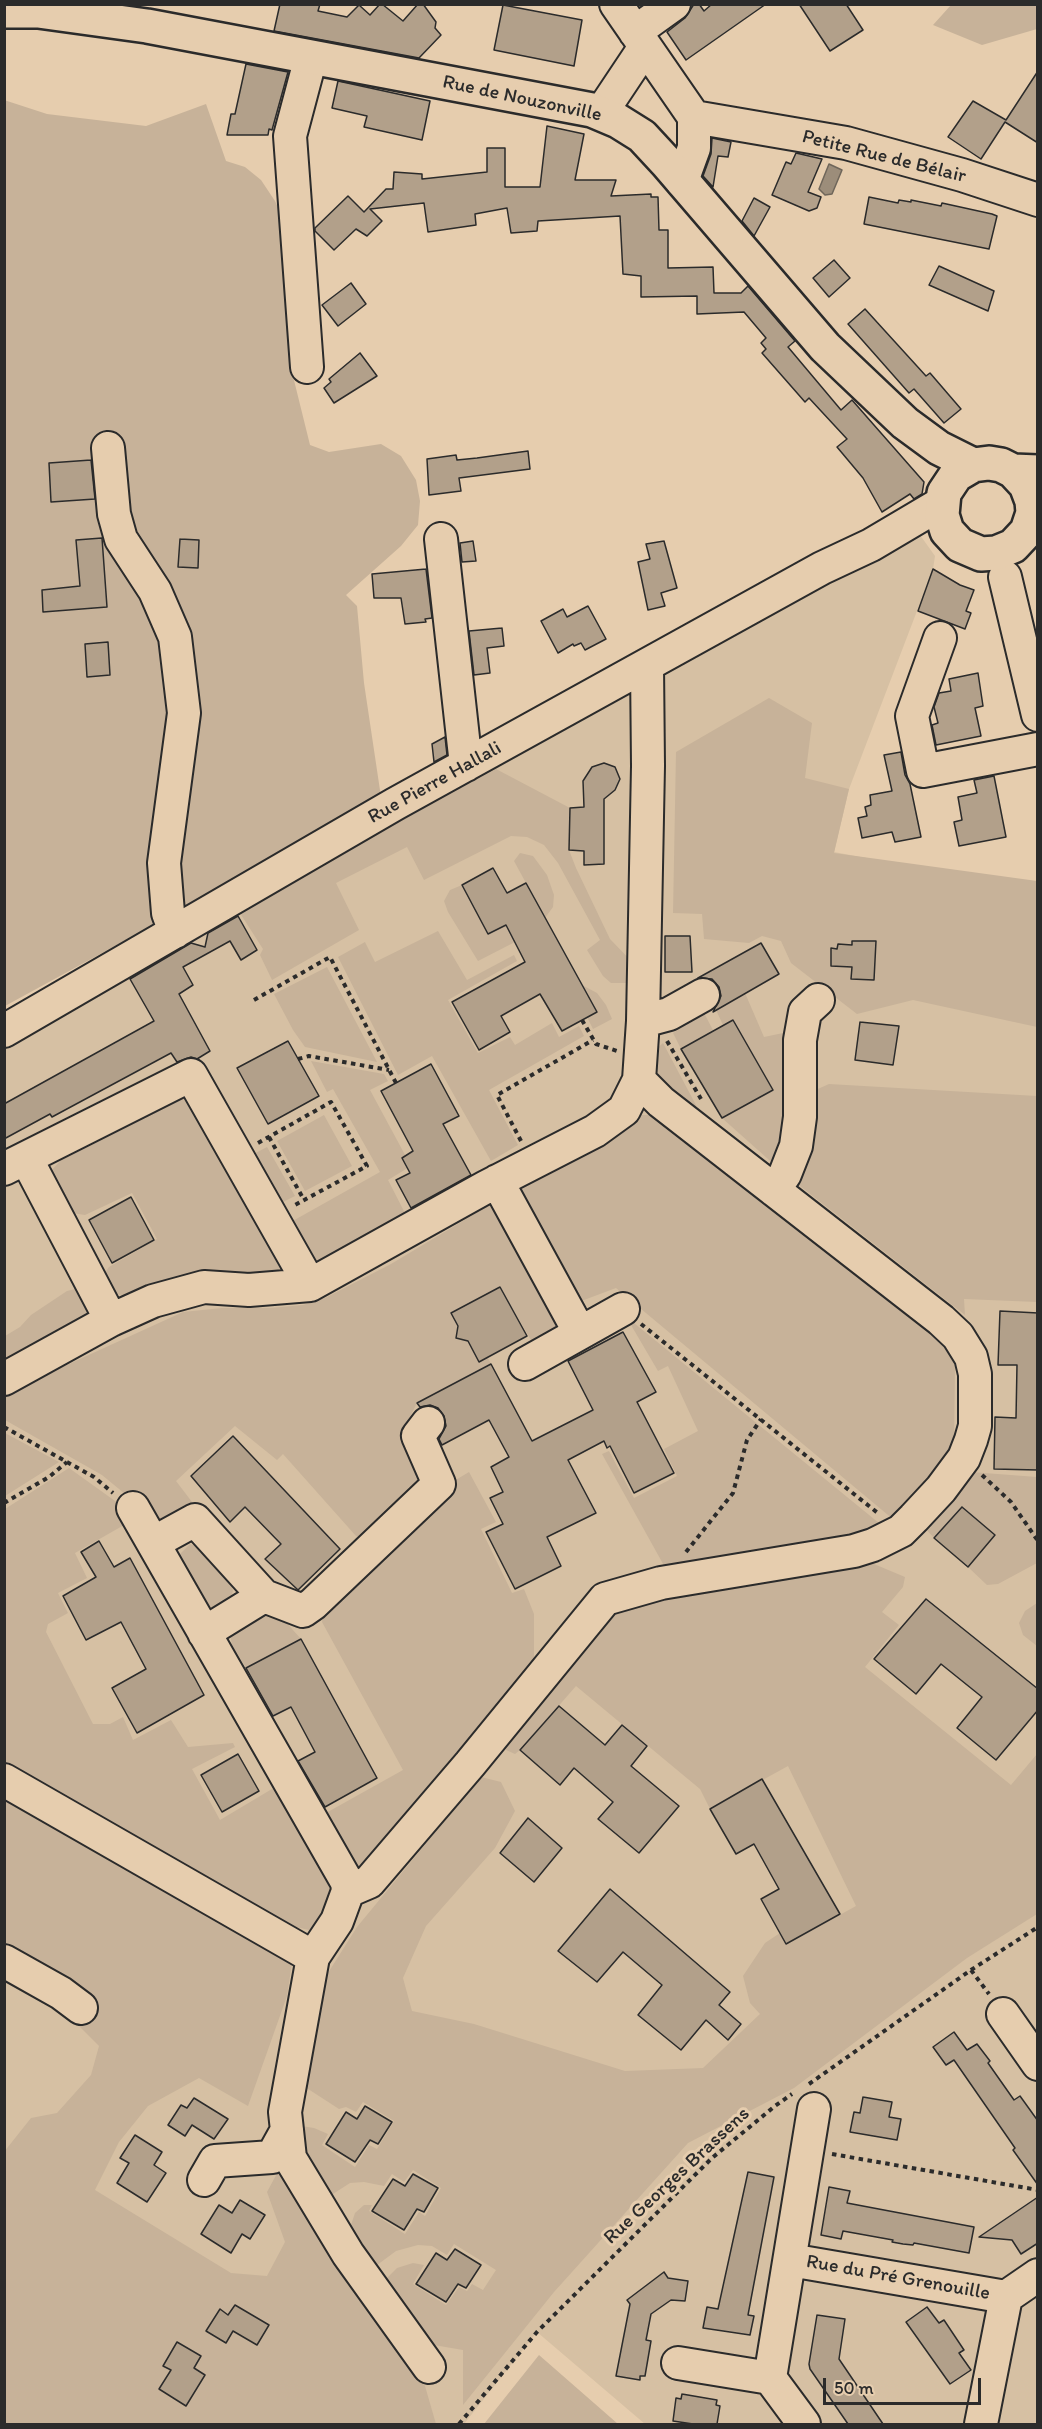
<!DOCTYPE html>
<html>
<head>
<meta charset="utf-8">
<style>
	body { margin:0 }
	#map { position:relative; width:1042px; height:2429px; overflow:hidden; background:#e6cdae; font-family:Itim,sans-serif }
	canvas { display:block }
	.frame { position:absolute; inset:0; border:6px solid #2b2b2b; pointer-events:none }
	.scale { position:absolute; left:823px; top:2378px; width:158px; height:27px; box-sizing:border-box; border:3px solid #2b2b2b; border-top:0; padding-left:8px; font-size:18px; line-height:21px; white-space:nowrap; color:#2b2b2b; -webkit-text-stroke:4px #e6cdae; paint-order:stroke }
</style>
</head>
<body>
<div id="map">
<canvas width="1042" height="2429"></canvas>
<div class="frame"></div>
<div class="scale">50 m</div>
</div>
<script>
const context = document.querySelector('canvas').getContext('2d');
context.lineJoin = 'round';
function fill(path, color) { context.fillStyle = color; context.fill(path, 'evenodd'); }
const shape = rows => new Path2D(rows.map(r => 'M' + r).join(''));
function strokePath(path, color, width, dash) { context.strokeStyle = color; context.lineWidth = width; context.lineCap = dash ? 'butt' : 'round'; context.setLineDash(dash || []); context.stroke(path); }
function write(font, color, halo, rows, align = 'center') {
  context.font = font + ' Itim,sans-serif'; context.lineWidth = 6; context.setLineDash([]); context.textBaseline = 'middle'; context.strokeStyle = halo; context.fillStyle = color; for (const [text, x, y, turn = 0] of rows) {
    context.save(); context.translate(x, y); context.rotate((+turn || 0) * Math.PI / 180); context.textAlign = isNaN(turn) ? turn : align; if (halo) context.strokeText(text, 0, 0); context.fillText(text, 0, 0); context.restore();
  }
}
fill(shape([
	[920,535,935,556,933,569,849,789,834,852,1037,890,1037,2424,645,2424,537,2332,464,2424,5,2424,4,1026,871,545]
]), '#d6c0a3');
fill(shape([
	[951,5,1037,5,1037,29,982,45,933,25],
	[4,100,47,114,146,126,206,104,226,161,245,167,261,180,275,201,283,218,303,315,289,336,289,360,310,445,329,452,381,444,401,456,416,480,420,501,418,525,401,546,346,595,357,606,364,683,381,797,201,899,5,1006],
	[769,698,812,723,805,778,849,789,834,853,1037,881,1037,1027,913,1000,857,1014,791,963,781,941,762,936,749,943,704,939,702,914,673,913,676,752],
	[496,769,570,808,569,850,576,868,610,939,635,965,636,983,611,983,603,976,587,950,600,940,558,863,544,845,527,837,511,836,424,880,407,847,336,883,359,930,272,980,260,955,263,949,238,910],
	[520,853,533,856,547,875,554,895,553,907,545,918,514,861],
	[462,885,488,934,506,925,515,942,478,961,448,912,444,901,450,890],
	[438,931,467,980,514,955,517,961,448,1000,478,1053,510,1037,515,1045,552,1023,559,1037,579,1026,584,1036,489,1090,518,1145,491,1161,432,1056,398,1075,338,957,365,942,375,962],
	[327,967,377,1062,305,1047,293,1030,274,994],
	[582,985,597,993,606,1005,612,1019,593,1029,587,1017,597,1011],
	[745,993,764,1037,788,1032,792,1119,777,1167,722,1118,773,1089,733,1020,723,1025,716,1010],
	[704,1013,715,1034,704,1036,681,1049,673,1033],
	[663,1043,706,1124,658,1080,651,1065,652,1053],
	[311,1061,384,1074,388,1081,370,1090,411,1166,388,1180,409,1221,336,1260,314,1263,282,1227,380,1172,333,1089,327,1092],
	[829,1084,1037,1096,1037,1302,964,1299,965,1315,791,1179,811,1092],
	[181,1093,192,1093,288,1264,280,1280,119,1295,105,1287,104,1274,109,1267,157,1239,132,1193,85,1215,72,1213,53,1184,52,1170,61,1160],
	[324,1115,352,1166,305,1191,277,1141],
	[629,1115,656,1115,911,1315,944,1346,955,1366,954,1446,894,1520,616,1288,576,1303,511,1187],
	[267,1147,295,1196,275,1206,248,1157],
	[498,1200,561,1324,546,1338,532,1342,500,1287,452,1313,458,1326,456,1338,468,1341,475,1354,484,1350,491,1364,417,1403,405,1427,432,1476,368,1540,356,1536,283,1454,277,1460,235,1426,176,1481,192,1502,154,1523,130,1498,102,1475,5,1420,5,1396,47,1374,183,1312,222,1308,270,1308,303,1305,325,1298,391,1264],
	[84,1287,91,1312,68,1330,5,1364,5,1336,20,1327,31,1315,67,1291],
	[634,1323,885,1528,882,1532,667,1571,602,1454,609,1451,634,1498,677,1476,664,1449,698,1431,668,1366,658,1371,631,1325],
	[5,1433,59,1462,5,1496],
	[69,1468,122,1506,131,1521,75,1553,87,1578,58,1593,68,1613,48,1624,46,1632,93,1724,110,1724,123,1717,133,1740,171,1720,188,1747,233,1743,235,1747,192,1769,220,1820,277,1786,336,1892,329,1913,309,1930,283,1924,5,1769,5,1509],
	[469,1472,496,1522,481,1529,512,1593,524,1589,534,1614,534,1664,363,1870,354,1864,337,1841,326,1813,403,1770,322,1622,324,1607,444,1487],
	[971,1472,1037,1477,1037,1563,998,1584,987,1585,968,1567,995,1535,963,1507,934,1538,924,1527],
	[190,1544,205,1549,221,1564,233,1590,231,1599,223,1606,211,1607,201,1603,180,1566,180,1554],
	[862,1559,905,1577,903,1587,882,1612,899,1625,865,1667,1011,1785,1037,1754,1037,1914,967,1958,794,2088,688,2143,554,2292,463,2405,463,2350,422,2343,382,2283,397,2268,413,2263,424,2265,413,2284,446,2305,459,2287,467,2291,472,2284,483,2290,496,2270,454,2244,447,2255,432,2246,418,2245,396,2251,373,2268,348,2234,355,2213,364,2205,372,2205,369,2211,405,2234,419,2212,425,2216,441,2188,413,2170,404,2182,392,2174,384,2186,364,2182,350,2183,322,2201,295,2125,314,2128,328,2134,322,2145,355,2167,369,2145,377,2149,394,2121,363,2102,356,2112,346,2107,339,2109,302,2085,316,1992,357,1927,481,1777,501,1782,515,1811,495,1848,426,1926,403,1978,412,2011,474,2024,625,2071,703,2068,760,2014,750,2003,743,1976,765,1943,780,1933,787,1944,856,1906,788,1766,710,1809,700,1789,576,1686,520,1750,515,1754,506,1750,504,1743,605,1617,630,1604],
	[1037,1603,1038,1603,1037,1646,1023,1635,1019,1623,1025,1611],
	[275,1610,301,1639,246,1668,232,1645,229,1629,254,1613],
	[5,1797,292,1963,287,1996,248,2106,199,2078,148,2106,119,2142,95,2190,231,2273,267,2276,285,2242,267,2192,281,2166,369,2312,425,2386,436,2424,5,2424,4,2152,31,2118,57,2113,91,2075,99,2046,62,2009,5,1975],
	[539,2355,618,2424,484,2424]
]), '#c7b299');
const water = shape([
	[829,164,842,170,832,194,825,195,819,189,829,164]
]);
fill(water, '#9c8d7a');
strokePath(water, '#6f665a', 1.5);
const building = shape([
	[280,4,320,4,318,11,347,17,359,5,370,15,380,4,382,4,403,21,418,4,423,4,436,22,435,28,441,35,419,58,274,31,280,4],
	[694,4,699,4,704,11,712,4,766,4,686,60,667,32,685,18,694,4],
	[799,4,846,4,863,30,830,51,799,4],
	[503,5,582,20,574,66,494,50,503,5],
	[246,64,288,72,272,130,269,129,268,135,227,135,231,114,235,114,246,64],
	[1038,71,1038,143,1005,122,981,159,948,137,973,101,1006,120,1038,71],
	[338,81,430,101,422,140,364,127,367,116,332,108,338,81],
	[547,126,584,134,575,180,616,180,611,196,651,194,651,197,658,197,659,230,668,230,668,268,713,267,714,293,741,293,748,286,795,341,788,347,841,410,852,400,924,482,922,494,914,499,910,494,882,512,863,478,837,447,847,439,809,398,805,402,762,353,766,349,761,343,766,338,744,312,697,314,697,296,641,297,641,276,623,274,620,216,538,221,537,231,511,233,507,208,475,214,476,225,428,232,424,203,370,209,382,221,367,236,356,229,334,250,315,231,315,228,348,196,364,212,386,189,393,189,394,172,422,174,422,179,487,172,487,148,505,148,505,187,540,187,547,126],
	[712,138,731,142,728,157,718,156,713,187,703,176,711,154,712,138],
	[796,153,822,159,808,192,821,197,817,208,809,211,772,195,786,162,791,164,796,153],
	[869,197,898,203,899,200,911,202,911,200,941,206,942,203,992,214,997,216,989,249,864,224,869,197],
	[754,198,770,207,754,236,742,221,754,198],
	[834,260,850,278,829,297,813,278,834,260],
	[939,266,994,291,988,311,929,285,939,266],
	[351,283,366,304,338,326,322,305,351,283],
	[865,309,926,376,930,373,961,409,944,423,914,389,909,393,848,324,865,309],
	[360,353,377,376,334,403,324,388,331,382,329,379,360,353],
	[528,451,530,469,459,478,461,491,429,495,427,459,456,455,457,460,477,458,528,451],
	[91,460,95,499,51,502,49,463,91,460],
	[102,538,107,607,43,612,42,590,80,586,76,540,102,538],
	[180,539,199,540,198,568,178,567,180,539],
	[473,541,476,561,462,562,460,543,473,541],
	[664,541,677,588,661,593,665,606,648,610,638,562,650,559,646,544,664,541],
	[426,569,432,618,425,619,426,622,405,624,401,598,374,598,372,574,426,569],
	[933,569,960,585,974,590,966,611,971,613,965,629,918,611,933,569],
	[588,606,606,639,585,650,581,643,574,646,573,644,558,653,541,621,563,609,567,617,588,606],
	[502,628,504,646,487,648,490,673,474,675,469,631,502,628],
	[108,642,110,675,87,677,85,644,108,642],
	[978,673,983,706,975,708,981,736,936,745,932,725,938,723,934,707,939,693,951,691,949,679,978,673],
	[445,737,447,755,434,762,432,744,445,737],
	[901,752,905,775,910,784,921,837,895,842,892,832,862,838,858,818,867,816,865,807,871,805,870,795,892,791,884,755,901,752],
	[604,763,615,767,620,779,615,790,604,799,604,864,584,865,584,851,569,850,570,808,584,807,583,781,592,767,604,763],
	[994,776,1006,837,959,846,954,822,962,820,958,797,977,793,974,780,994,776],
	[493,868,507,893,526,883,597,1012,562,1031,540,994,501,1016,510,1032,479,1050,452,1002,525,962,506,925,488,934,462,885,493,868],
	[238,916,257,950,241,960,230,941,183,967,193,985,179,994,210,1051,197,1059,191,1057,177,1062,171,1053,52,1117,50,1114,4,1139,4,1104,154,1021,130,979,191,943,205,947,208,933,238,916],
	[665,936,690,936,692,972,665,972,665,936],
	[852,941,876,941,874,980,851,979,852,967,831,966,831,948,837,949,838,944,852,945,852,941],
	[761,943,779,974,713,1012,721,996,719,987,712,979,698,978,761,943],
	[733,1020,773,1090,722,1118,681,1049,733,1020],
	[860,1022,899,1026,893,1065,855,1060,860,1022],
	[288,1041,319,1096,268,1124,237,1068,288,1041],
	[431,1064,459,1116,443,1124,471,1175,411,1208,396,1180,410,1173,402,1158,413,1151,381,1091,431,1064],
	[131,1197,154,1240,112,1263,89,1220,131,1197],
	[500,1287,527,1336,479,1362,468,1341,456,1338,458,1326,451,1313,500,1287],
	[1000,1311,1038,1313,1038,1470,994,1469,995,1417,1016,1418,1017,1365,998,1365,1000,1311],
	[623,1332,656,1392,637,1402,674,1473,634,1493,610,1446,607,1448,604,1441,568,1460,596,1513,547,1537,561,1566,515,1589,486,1532,503,1524,490,1498,503,1492,491,1467,509,1457,489,1420,442,1445,439,1439,446,1426,444,1416,438,1408,430,1405,420,1407,417,1403,491,1364,532,1441,593,1410,568,1361,623,1332],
	[233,1436,340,1549,298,1590,265,1559,281,1544,245,1507,230,1522,191,1476,233,1436],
	[962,1507,995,1535,968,1567,934,1538,962,1507],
	[99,1541,114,1567,130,1558,204,1695,137,1733,112,1688,146,1669,121,1622,86,1640,63,1596,96,1577,81,1552,99,1541],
	[926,1599,1038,1689,1038,1710,996,1760,957,1728,982,1697,941,1664,916,1694,874,1659,926,1599],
	[301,1639,377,1778,325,1807,298,1761,315,1752,291,1707,273,1716,246,1668,301,1639],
	[559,1706,605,1745,622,1725,647,1746,631,1766,679,1806,639,1853,598,1819,613,1802,574,1768,560,1785,520,1750,559,1706],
	[238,1754,259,1791,222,1812,201,1775,238,1754],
	[762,1779,840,1914,786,1944,761,1899,779,1889,754,1844,736,1854,710,1809,762,1779],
	[528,1818,562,1848,534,1882,500,1853,528,1818],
	[610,1889,730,1992,719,2005,741,2024,728,2040,706,2020,681,2050,638,2015,662,1985,623,1952,597,1982,558,1951,610,1889],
	[954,2032,967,2050,977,2044,990,2061,988,2063,1014,2100,1020,2096,1038,2121,1038,2185,1013,2150,1015,2148,954,2060,946,2065,933,2047,954,2032],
	[863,2097,892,2102,889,2117,901,2119,897,2140,850,2132,854,2112,860,2113,863,2097],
	[194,2098,228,2119,214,2139,192,2125,185,2136,168,2125,181,2105,187,2108,194,2098],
	[365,2106,392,2122,378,2144,370,2140,355,2162,326,2144,346,2112,357,2119,365,2106],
	[135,2135,162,2152,154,2165,166,2173,147,2202,117,2183,129,2163,120,2158,135,2135],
	[748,2172,774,2177,748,2315,754,2316,750,2335,703,2328,707,2307,718,2309,748,2172],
	[413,2174,438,2188,424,2212,417,2209,404,2230,372,2211,393,2179,405,2186,413,2174],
	[829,2187,850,2191,847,2203,974,2227,969,2253,914,2243,913,2245,903,2244,892,2242,893,2240,843,2231,841,2239,821,2235,829,2187],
	[1038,2197,1038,2243,1021,2254,1012,2240,979,2237,1038,2197],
	[240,2200,265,2215,250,2239,242,2234,231,2253,201,2234,219,2205,232,2213,240,2200],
	[455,2249,481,2265,466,2288,458,2284,446,2302,416,2284,436,2253,447,2260,455,2249],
	[664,2272,668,2278,688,2281,685,2301,671,2300,651,2314,646,2340,651,2341,645,2376,640,2376,640,2380,616,2376,630,2304,627,2300,664,2272],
	[235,2305,269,2325,257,2345,233,2331,226,2343,206,2331,220,2309,228,2315,235,2305],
	[927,2307,939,2323,944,2320,964,2350,959,2353,971,2370,950,2384,906,2322,927,2307],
	[817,2315,845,2319,839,2359,883,2424,848,2424,810,2369,809,2364,817,2315],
	[177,2342,201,2356,194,2368,205,2375,186,2406,159,2389,171,2370,163,2366,177,2342],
	[682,2394,717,2400,716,2405,720,2406,717,2424,693,2424,673,2421,676,2398,681,2399,682,2394]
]);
fill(building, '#b2a08a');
strokePath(building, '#2b2b2b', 1.5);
const minor = shape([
	[616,4,694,117,694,148,682,181],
	[635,32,674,4],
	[601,113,645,47],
	[694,117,846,143,962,175,1038,200],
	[307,367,290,136,311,57],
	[108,448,114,514,121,539,155,591,175,637,184,713,164,863,168,913,175,932],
	[441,539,466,765],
	[1005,577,1038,715],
	[940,638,912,716,923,771,1038,749],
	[643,1021,669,1014,703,995],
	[4,1031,395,804,822,568,871,545,942,503],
	[26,1158,111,1320],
	[4,1169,191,1075,310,1285],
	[497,1181,580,1333],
	[774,1190,785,1174,796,1146,800,1117,800,1040,805,1012,818,1000],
	[525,1364,623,1309],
	[4,1379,111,1320,153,1301,204,1287,249,1290,310,1285,486,1187,595,1131,624,1110,639,1080,643,1021,648,766,647,665],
	[133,1508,347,1882,348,1891,337,1921,313,1957],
	[153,1543,195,1520,264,1596,204,1633],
	[264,1596,303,1611,313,1604,439,1484,418,1436,428,1423],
	[4,1780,313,1957,285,2112,290,2158,348,2254,429,2367],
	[348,1891,369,1882,470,1764,605,1599,661,1583,854,1551,873,1545,901,1531,914,1518,941,1489,964,1458,971,1440,975,1426,975,1374,971,1357,958,1336,941,1320,661,1102,639,1080],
	[4,1961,61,1993,81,2008],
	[1003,2014,1038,2064],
	[204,2180,215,2161,272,2157,287,2130],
	[790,2260,1006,2297],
	[678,2363,770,2378],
	[804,2424,770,2378,814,2109],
	[981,2424,1006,2297,1038,2275]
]);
const major = shape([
	[4,11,38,11,147,26,592,110,618,121,642,136,667,163,825,347,905,423,939,448,973,465],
	[1013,471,1026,485,1032,501,1033,513,1027,531,1013,546,996,553,981,554,960,545,947,531,942,515,944,493,956,475,973,465,989,463,1001,465,1013,471,1038,472]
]);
strokePath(minor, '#2b2b2b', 36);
strokePath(major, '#2b2b2b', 38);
strokePath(shape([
	[254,1000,330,957,396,1083],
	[582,1020,596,1044,617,1051],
	[667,1041,701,1099],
	[298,1059,309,1056,389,1070],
	[269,1137,304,1200],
	[521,1141,497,1095,593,1040],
	[258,1143,331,1102,367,1166,293,1206],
	[641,1324,879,1514],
	[4,1427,94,1477,113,1493],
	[982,1475,1011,1502,1038,1541],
	[4,1503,49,1477,67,1462],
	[686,1552,733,1493,747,1440,761,1419],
	[971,1970,989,1994],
	[809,2084,971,1970,1038,1927],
	[832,2154,1038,2190],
	[459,2424,537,2332,712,2158,775,2106,792,2094]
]), '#2b2b2b', 4, [4.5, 4.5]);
strokePath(minor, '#e6cdae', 32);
strokePath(major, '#e6cdae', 33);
write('20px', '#2b2b2b', '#e6cdae', [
	["Rue de Nouzonville",522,99,12],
	["Petite Rue de Bélair",884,157,14],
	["Rue Pierre Hallali",435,783,-29],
	["Rue Georges Brassens",677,2176,-43],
	["Rue du Pré Grenouille",898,2278,10]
]);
</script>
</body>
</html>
